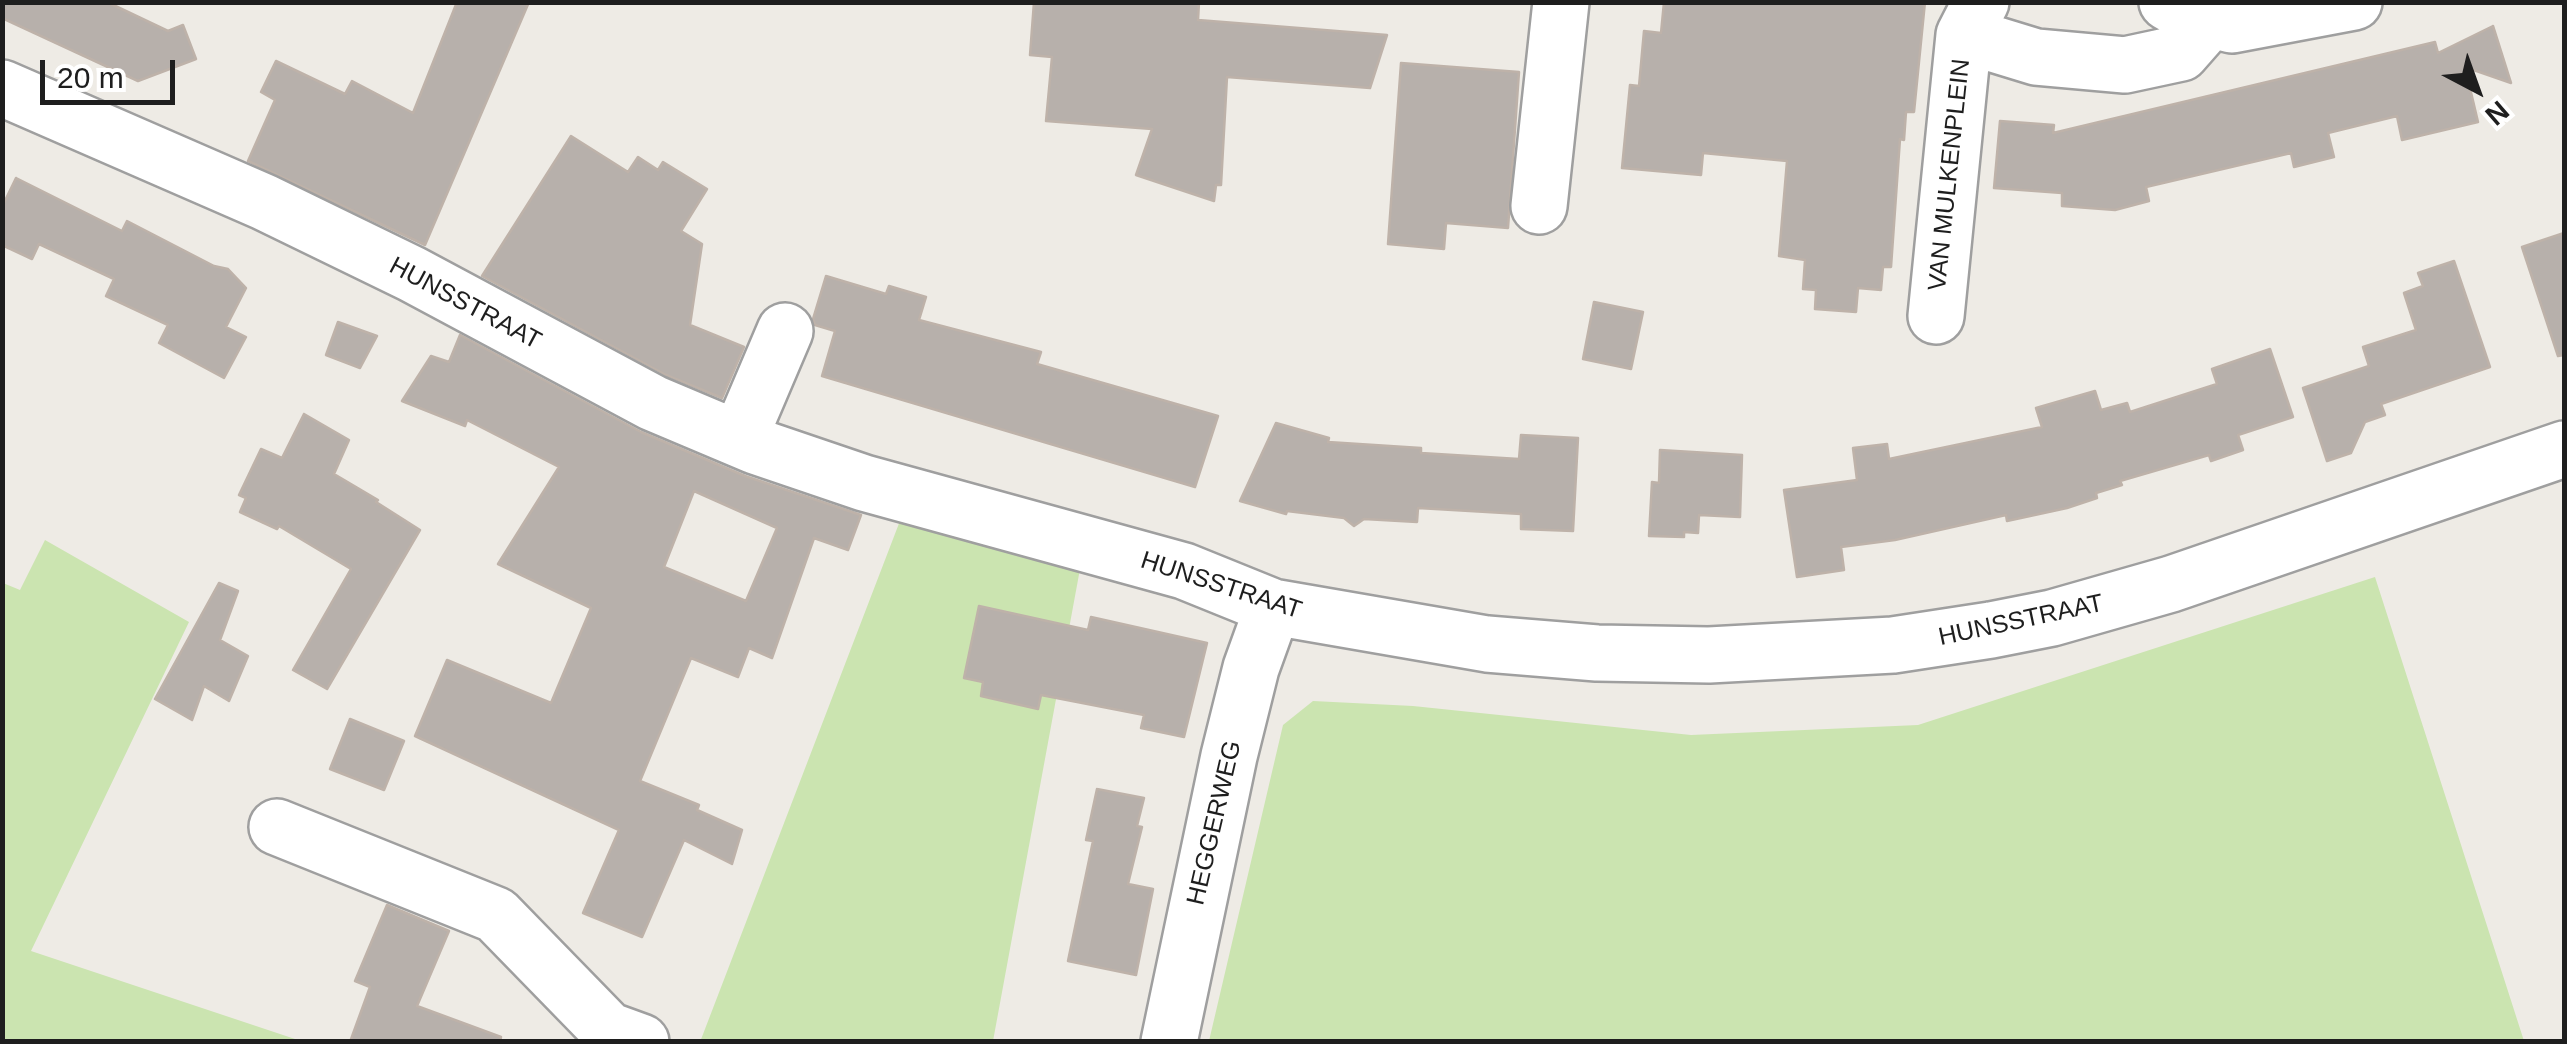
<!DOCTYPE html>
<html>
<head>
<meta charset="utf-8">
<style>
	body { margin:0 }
	#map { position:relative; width:2567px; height:1044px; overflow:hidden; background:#eeebe5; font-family:Arial,sans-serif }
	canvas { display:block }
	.frame { position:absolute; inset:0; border:5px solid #1e1e1e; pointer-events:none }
	.north { position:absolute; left:2427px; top:40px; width:100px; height:100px; -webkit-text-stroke:8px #fff; paint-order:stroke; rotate:139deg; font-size:28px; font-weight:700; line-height:40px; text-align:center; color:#1e1e1e }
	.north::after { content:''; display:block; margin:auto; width:35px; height:45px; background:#1e1e1e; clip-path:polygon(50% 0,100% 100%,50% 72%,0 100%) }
	.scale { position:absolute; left:40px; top:60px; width:135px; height:45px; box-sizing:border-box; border:5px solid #1e1e1e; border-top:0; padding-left:12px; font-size:30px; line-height:35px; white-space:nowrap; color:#1e1e1e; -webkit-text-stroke:8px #fff; paint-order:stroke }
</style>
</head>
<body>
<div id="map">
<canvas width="2567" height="1044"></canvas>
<div class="frame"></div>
<div class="north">N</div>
<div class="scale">20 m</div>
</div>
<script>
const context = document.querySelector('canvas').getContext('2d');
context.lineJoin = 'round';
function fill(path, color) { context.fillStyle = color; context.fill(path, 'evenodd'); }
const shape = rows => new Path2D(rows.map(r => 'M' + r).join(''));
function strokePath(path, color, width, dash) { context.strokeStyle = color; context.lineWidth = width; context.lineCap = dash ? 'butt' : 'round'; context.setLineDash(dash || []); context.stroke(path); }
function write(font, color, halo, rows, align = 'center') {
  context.font = font + ' Arial,sans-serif'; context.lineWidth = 9; context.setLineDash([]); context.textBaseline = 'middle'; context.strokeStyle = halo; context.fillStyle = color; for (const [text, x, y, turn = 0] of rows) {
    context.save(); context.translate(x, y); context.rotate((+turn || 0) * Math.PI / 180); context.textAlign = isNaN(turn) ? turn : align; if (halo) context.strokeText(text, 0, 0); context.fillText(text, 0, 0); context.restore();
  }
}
fill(shape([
	[903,513,1080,569,993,1041,700,1042],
	[45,540,189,622,31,951,301,1041,3,1041,3,583,20,590],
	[2375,577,2524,1041,1209,1041,1283,725,1313,701,1413,706,1691,735,1918,725]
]), '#cbe4b0');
const building = shape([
	[2,2,107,2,168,31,183,25,196,59,138,81,2,18,2,2],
	[457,2,529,2,425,245,248,161,275,100,261,92,276,61,345,94,352,81,413,113,457,2],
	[1034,2,1199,2,1198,20,1387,35,1370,88,1227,77,1221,185,1216,185,1214,201,1136,175,1152,129,1046,121,1052,57,1030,55,1034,2],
	[1664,2,1925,2,1914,112,1906,112,1904,140,1900,139,1891,267,1883,267,1881,290,1858,288,1856,312,1815,309,1816,290,1803,289,1805,260,1779,256,1787,161,1703,153,1701,175,1622,168,1630,85,1639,86,1644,31,1661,33,1664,2],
	[2493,26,2511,83,2465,67,2478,122,2402,140,2397,116,2328,133,2334,157,2294,167,2291,153,2146,187,2149,201,2115,210,2062,206,2062,193,1994,188,2000,121,2054,125,2053,133,2435,42,2438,53,2493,26],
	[1401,63,1519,72,1508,228,1446,223,1444,249,1388,244,1401,63],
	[571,136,628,172,638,157,658,170,663,162,707,189,681,231,702,244,690,325,744,347,722,398,666,375,482,276,571,136],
	[16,178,122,231,127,221,214,266,228,269,246,288,226,327,246,337,224,378,159,343,168,325,106,296,114,279,39,244,32,259,2,245,2,207,16,178],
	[2564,233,2564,355,2558,356,2522,247,2564,233],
	[2454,261,2490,367,2381,404,2385,415,2365,422,2351,453,2327,461,2303,388,2369,366,2363,347,2416,330,2404,293,2423,286,2418,273,2454,261],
	[826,276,886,294,889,286,926,297,919,320,1041,352,1037,364,1218,416,1195,487,822,376,835,331,815,325,813,319,826,276],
	[1594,302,1643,312,1631,369,1583,359,1594,302],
	[338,322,377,336,360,368,326,355,338,322],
	[460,335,641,432,745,476,861,515,848,550,814,538,772,658,749,648,738,677,691,658,640,781,699,805,697,810,742,830,732,864,684,840,642,937,583,913,619,830,415,736,447,660,551,703,591,608,498,564,559,467,467,420,465,426,402,401,431,356,449,362,460,335],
	[694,491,777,528,746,601,664,567,694,491],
	[2270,349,2293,417,2238,435,2243,450,2211,461,2209,455,2120,481,2122,485,2096,493,2097,498,2067,508,2007,521,2006,515,1895,540,1841,547,1844,570,1797,577,1784,490,1857,480,1853,448,1887,444,1889,459,2042,427,2036,408,2095,391,2101,410,2127,403,2130,412,2217,384,2212,369,2270,349],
	[304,414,349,440,334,474,378,500,376,502,420,530,327,689,293,670,351,569,279,526,277,529,240,512,246,498,239,495,261,449,282,458,304,414],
	[1276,423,1329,438,1328,442,1421,448,1421,453,1519,459,1521,435,1578,438,1573,531,1521,529,1521,514,1418,508,1417,522,1364,519,1354,526,1344,518,1287,511,1286,514,1240,501,1276,423],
	[1660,450,1742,455,1740,517,1699,515,1698,533,1684,532,1684,537,1649,536,1652,482,1659,483,1660,450],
	[219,583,238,591,220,640,248,656,229,701,204,686,192,720,155,699,219,583],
	[979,606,1088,630,1091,617,1207,643,1184,737,1141,728,1144,715,1041,695,1038,709,981,696,983,682,964,678,979,606],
	[350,719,404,741,384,790,330,769,350,719],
	[1097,789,1144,798,1137,826,1142,827,1128,884,1153,889,1136,975,1068,961,1093,841,1086,840,1097,789],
	[387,905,449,931,417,1006,501,1037,500,1042,350,1042,370,987,355,981,387,905]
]);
fill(building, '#b7b0ab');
strokePath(building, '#beb2a9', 2.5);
const minor = shape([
	[2167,2,2188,14,2232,25,2354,2],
	[1964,35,2036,57,2125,65,2181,53,2210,20],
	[2,88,264,202,412,274,653,403,755,446,864,483,1184,571,1273,607,1487,644,1597,653,1709,655,1893,645,1991,630,2052,618,2171,584,2564,449],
	[1539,206,1561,2],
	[1936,316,1964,35,1981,2],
	[739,439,785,331],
	[277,827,496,915,608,1030,641,1042],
	[1169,1042,1229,756,1251,668,1273,607]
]);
strokePath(minor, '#9f9f9f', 60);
strokePath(minor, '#fff', 55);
write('25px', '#1e1e1e', '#fff', [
	["VAN MULKENPLEIN",1950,175,-84],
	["HUNSSTRAAT",465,304,28],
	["HUNSSTRAAT",1221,586,18],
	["HUNSSTRAAT",2021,621,-12],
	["HEGGERWEG",1215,823,-77]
]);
</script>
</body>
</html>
